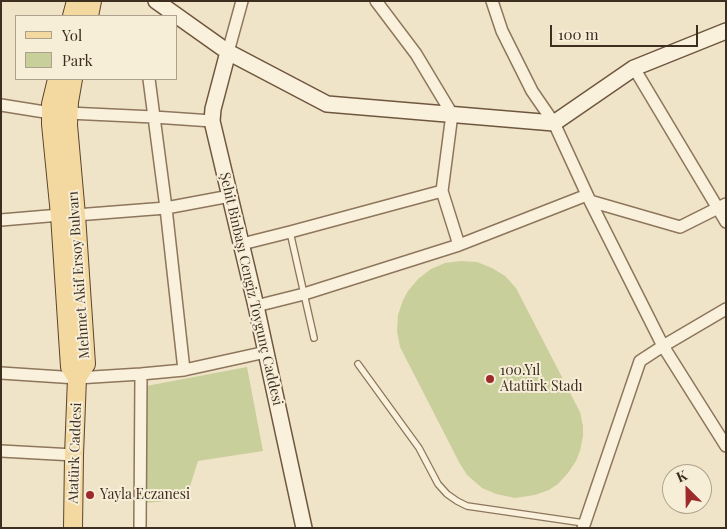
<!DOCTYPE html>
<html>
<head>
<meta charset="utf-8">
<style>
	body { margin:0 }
	#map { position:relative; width:727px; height:529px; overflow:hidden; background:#f0e4c8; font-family:"Playfair Display",serif }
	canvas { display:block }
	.frame { position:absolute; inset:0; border:2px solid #3d2e20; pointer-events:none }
	.legend { position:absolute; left:15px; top:15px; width:162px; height:65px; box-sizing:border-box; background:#f7eed8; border:1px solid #ada18e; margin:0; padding:6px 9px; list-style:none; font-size:15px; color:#3d2e20 }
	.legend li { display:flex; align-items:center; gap:10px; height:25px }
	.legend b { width:25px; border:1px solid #ada18e }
	.north { position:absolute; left:662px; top:464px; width:50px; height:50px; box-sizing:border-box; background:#f7eed8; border:1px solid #ada18e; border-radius:50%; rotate:337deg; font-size:14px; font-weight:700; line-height:20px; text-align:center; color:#3d2e20 }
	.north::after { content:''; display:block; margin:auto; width:18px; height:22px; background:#9e2a2b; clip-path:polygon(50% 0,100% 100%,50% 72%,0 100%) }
	.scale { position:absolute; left:550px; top:25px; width:148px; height:22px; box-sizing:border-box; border:2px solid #3d2e20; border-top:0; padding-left:6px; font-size:15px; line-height:18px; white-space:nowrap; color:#3d2e20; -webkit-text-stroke:4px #f7eed8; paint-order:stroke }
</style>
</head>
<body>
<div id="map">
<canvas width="727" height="529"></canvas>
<div class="frame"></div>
<ul class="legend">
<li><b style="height:6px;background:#f3d9a0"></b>Yol</li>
<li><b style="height:14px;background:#c9cf9b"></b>Park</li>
</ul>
<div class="north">K</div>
<div class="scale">100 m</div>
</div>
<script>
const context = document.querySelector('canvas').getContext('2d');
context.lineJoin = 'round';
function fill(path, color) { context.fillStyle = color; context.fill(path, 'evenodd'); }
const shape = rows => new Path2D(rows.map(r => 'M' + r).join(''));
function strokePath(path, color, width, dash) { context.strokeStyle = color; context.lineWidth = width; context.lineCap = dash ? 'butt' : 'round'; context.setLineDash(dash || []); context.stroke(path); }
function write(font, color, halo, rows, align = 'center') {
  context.font = font + ' "Playfair Display",serif'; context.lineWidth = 4; context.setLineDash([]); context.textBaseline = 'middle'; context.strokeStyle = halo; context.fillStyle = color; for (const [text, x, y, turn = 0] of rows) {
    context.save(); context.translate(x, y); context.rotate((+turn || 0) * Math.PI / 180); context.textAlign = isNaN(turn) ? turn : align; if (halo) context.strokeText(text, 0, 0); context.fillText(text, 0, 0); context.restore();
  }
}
fill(shape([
	[461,261,477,262,492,268,505,276,516,288,580,412,583,426,583,436,580,451,576,461,568,473,558,484,549,490,535,495,515,498,496,494,482,488,467,475,459,462,400,347,397,331,398,315,403,300,408,291,418,279,431,269,445,263],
	[247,367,263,451,198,461,186,499,146,503,146,386]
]), '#c9cf9b');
const lane = shape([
	[290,232,314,338],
	[358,364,419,448,438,484,447,494,457,501,467,506,584,523]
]);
const street = shape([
	[376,1,416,54,452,114,442,191,459,245],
	[492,1,502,31,532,91,554,123,590,201,663,346,726,446],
	[228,52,242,1],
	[634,68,726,222],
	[149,79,166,208,184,370],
	[1,105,51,113],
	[68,113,154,117,212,121],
	[590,201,680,227,726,204],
	[76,215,166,208,230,196],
	[1,220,60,215],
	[242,244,290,232,442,191],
	[256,306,304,294,459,245,587,195],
	[1,373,77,378,141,374,184,370,266,352],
	[1,451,74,455],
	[140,528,141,374],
	[583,528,640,361,663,346,726,309]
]);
const secondary = shape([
	[156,1,228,52,327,104,554,123,634,68,726,31],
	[228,52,213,109,212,121,256,306,304,528]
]);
const primary = shape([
	[72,16,76,1],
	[89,16,92,1],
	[57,79,51,104,51,124,60,215,70,367,77,378],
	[73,528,74,455,77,378,86,364,76,215,68,125,69,102,73,79]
]);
strokePath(lane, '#8d765c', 8);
strokePath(street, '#8d765c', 14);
strokePath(secondary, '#6f573f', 18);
strokePath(primary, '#5b4430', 20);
strokePath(lane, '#faf1dc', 5.5);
strokePath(street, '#faf1dc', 11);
strokePath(secondary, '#faf1dc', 15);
strokePath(primary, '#f3d9a0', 18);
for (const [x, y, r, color] of [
	[490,379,5,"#9e2a2b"],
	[90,495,5,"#9e2a2b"]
]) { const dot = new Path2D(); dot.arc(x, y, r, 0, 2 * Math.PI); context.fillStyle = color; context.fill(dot); strokePath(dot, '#f7eed8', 2); }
write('14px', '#3d2e20', '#f7eed8', [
	["Mehmet Akif Ersoy Bulvarı",79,275,-94],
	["Şehit Binbaşı Cengiz Toygunç Caddesi",251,289,77],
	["Atatürk Caddesi",75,453,-88]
]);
write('14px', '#3d2e20', '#f7eed8', [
	["100.Yıl",500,371],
	["Atatürk Stadı",500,387],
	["Yayla Eczanesi",100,495]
], 'left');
</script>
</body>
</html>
